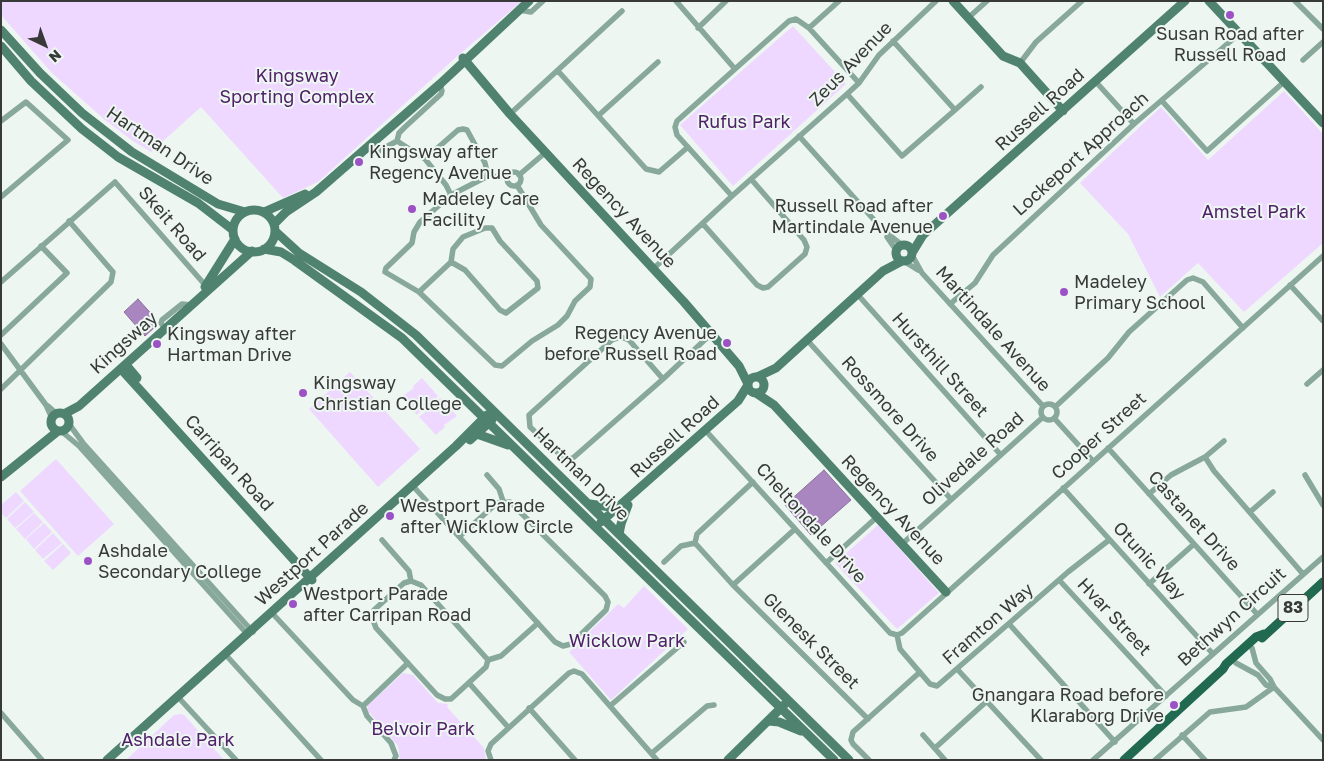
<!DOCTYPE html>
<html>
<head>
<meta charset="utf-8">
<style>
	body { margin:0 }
	#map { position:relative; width:1324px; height:761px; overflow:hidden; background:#eef6f2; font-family:"Golos Text",sans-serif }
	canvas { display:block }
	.frame { position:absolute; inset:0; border:2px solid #373a39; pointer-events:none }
	.north { position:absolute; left:20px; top:20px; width:50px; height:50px; -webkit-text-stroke:4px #eef6f2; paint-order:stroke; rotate:138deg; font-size:14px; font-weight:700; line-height:20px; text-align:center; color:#373a39 }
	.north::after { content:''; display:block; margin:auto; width:18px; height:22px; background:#373a39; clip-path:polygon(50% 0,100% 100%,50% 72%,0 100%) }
</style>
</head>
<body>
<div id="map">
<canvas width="1324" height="761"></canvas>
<div class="frame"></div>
<div class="north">N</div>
</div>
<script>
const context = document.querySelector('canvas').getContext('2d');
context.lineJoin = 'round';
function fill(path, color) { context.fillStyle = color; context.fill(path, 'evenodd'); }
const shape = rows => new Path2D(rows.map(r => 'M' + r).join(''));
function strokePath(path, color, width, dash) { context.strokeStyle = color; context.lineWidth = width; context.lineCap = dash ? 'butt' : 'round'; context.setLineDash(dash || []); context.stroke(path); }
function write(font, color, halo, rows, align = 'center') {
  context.font = font + ' "Golos Text",sans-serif'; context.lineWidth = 4; context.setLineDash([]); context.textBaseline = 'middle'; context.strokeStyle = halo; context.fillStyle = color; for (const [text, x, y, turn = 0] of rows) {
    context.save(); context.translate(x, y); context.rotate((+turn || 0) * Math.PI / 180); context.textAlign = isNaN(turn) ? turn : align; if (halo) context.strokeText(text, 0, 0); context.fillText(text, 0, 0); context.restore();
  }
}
fill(shape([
	[1,1,522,1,453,60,318,182,283,198,201,107,151,152,133,141,105,120,52,73,1,15],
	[793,26,846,84,733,186,680,125],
	[1284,91,1323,134,1323,243,1244,312,1198,263,1160,297,1128,234,1080,183,1161,107,1208,160],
	[350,372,420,449,378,487,309,409],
	[422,378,438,396,429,404,428,403,417,415,401,397,414,388,413,386],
	[440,398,457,416,444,425,445,427,436,435,419,417,429,409,430,410,433,408,431,406],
	[56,459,114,524,78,556,20,491],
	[16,492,24,501,6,518,1,513,1,505],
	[25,502,34,512,15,528,7,519],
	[34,513,43,522,25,539,16,529],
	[44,523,52,532,34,549,26,539],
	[878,525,939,593,897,629,835,563],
	[53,533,62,543,43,559,35,550],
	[63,544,71,553,53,570,44,561],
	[644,586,688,629,611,700,569,652,618,604,624,608],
	[403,673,413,675,438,703,448,704,447,707,484,748,486,760,400,760,398,746,367,710,368,705],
	[180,714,184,715,224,760,126,760,174,715]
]), '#efd8ff');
const water = shape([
	[138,299,156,319,156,326,145,336,124,312,138,299],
	[824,470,851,500,811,535,785,505,824,470]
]);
fill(water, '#aa86c1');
strokePath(water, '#886f98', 1);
strokePath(shape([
	[676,1,735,69],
	[1295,1,1323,29],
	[519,10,531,12,543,1],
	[968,18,987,1],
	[698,28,726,1],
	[809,28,839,1],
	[1303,60,1323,42],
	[1020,63,1036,42,1082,1],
	[558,71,646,169,659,172,688,147],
	[1096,82,1134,124],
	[847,94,902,156,955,110,893,41],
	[1162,101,1207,151,1285,81],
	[955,110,981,87],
	[510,114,622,11],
	[599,115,658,62],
	[1,121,26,102,68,140,1,197],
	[799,136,884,231,902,245],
	[397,141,425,159,446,185,451,195],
	[370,144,377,152,397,141,399,133,405,127,441,94,442,91,440,84],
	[425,159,458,130,463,129,467,130,485,163,488,176],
	'507 179a7 7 0 1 1 14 0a7 7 0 1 1-14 0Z',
	[519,175,546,152],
	[507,177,488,176,451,195,420,222,414,232,412,243,386,268,385,272,419,292,495,365,502,366,532,341,558,325,567,316,575,301,590,287,591,279,541,225,517,185],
	[732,196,677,135,675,127,677,121,735,69,789,21,796,19,809,28,859,83],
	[703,224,757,285,763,288,768,287,805,254,807,247,804,240,751,179],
	[887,237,896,250],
	[912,255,922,273,1043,406],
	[905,262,918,270],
	[653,269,732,196,847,94,859,83,879,55,936,1],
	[1,282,115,182,206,286],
	[1290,285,1323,321],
	[419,292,451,262,453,249,463,237,485,228,492,228,500,241,537,281,538,288,506,313,500,310,465,270,451,262],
	[858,295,1000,454],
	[950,304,975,283,993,255,1134,124,1240,33],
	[165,329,161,323,162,320,182,304,191,305],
	[1,335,67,273,41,246],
	[807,340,950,498],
	[1,344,46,405,52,418],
	[663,379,629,340,621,337,612,340,529,415,530,427,566,460,573,458,663,379,711,334],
	[1307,384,1323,370],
	[1,389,111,282,113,272,69,221],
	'1041 412a8 8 0 1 1 16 0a8 8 0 1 1-16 0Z',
	[48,406,57,414],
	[1055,407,1108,358,1129,332,1187,280,1193,278,1203,282,1243,328],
	[1054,418,1093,461],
	[69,424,83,443,253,632],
	[61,431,79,446,248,635],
	[706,431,890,633,897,635,902,633,1323,256],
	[1108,448,1257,614],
	[1205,457,1214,471,1303,574],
	[487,475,499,489,503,501],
	[1305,475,1323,505],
	[753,482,697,534,695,543,733,585,795,529],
	[412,485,555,642,563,646,571,644,606,610,608,602,605,596,510,502,497,503,460,536],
	[1063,488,1213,654],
	[1149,494,1171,475,1205,457,1224,441],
	[1250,512,1273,492],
	[382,540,409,571,411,581],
	[902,544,1043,417],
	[664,562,681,546,695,543],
	[826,563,877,517],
	[411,581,421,585,488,660,486,667,451,699,445,699,437,695,376,628,373,620,374,610,404,583,411,581],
	[1060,581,1166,696],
	[1149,584,1194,544],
	[733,585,868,719],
	[272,613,353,700,363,706],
	[1010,625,1115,742],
	[897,635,900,649,930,684,937,686,1068,572,1109,540],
	[1252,648,1256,663,1270,679,1274,687,1323,740],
	[225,654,321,760],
	[488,660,501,656,538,623],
	[1236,663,1258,675,1266,685,1274,687],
	[958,670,1041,760],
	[469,683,508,727],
	[178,697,236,760],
	[610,706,684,642],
	[529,708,575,760],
	[1,713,42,760],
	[923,735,945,760],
	[1182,735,1205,760],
	[935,748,987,701],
	[652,753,707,706,714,705],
	[394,760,396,756,391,743,367,716,363,706,408,663],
	[491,760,488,751,491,744,569,673,574,671,582,674,657,760],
	[869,760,853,744,851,740,853,732,920,672],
	[1093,760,1323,557],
	[1155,760,1210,712,1246,707,1274,687]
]), '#87a89a', 5.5);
strokePath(shape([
	[953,1,1003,56,1020,63,1063,111],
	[1209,1,1323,123],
	[1,30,40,73,82,113,132,152,218,204,245,212],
	[1,46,31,81,82,129,118,157,198,203,233,230],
	[463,58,510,114,684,302,739,366,748,384],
	'233 231a21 21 0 1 1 42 0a21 21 0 1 1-42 0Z',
	[264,212,305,194],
	[274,224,286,212,316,192,440,84,529,1],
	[275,231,299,253,361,292,416,335,849,760],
	'896 253a8 8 0 1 1 16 0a8 8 0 1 1-16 0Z',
	[264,249,281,252,294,260,402,338,834,760],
	[912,253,923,235,1185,1],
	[205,287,235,239],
	[126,365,137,378],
	[121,369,312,580],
	'748 385a8 8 0 1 1 16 0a8 8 0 1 1-16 0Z',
	[757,377,776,368,883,271,902,261],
	[756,393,774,405,946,592],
	'51 422a9 9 0 1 1 18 0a9 9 0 1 1-18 0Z',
	[64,414,79,406,252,251],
	[477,434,508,445],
	[470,440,492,420],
	[1,477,58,431],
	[590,504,617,508],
	[601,522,738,401,748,385],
	[619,534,621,524,628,505],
	[769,721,779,722,801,731],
	[107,760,456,446,487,415],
	[728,760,784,705]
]), '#50836f', 9);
strokePath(shape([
	[1262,638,1323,582],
	[1124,760,1223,669,1226,664,1256,637,1264,634]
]), '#226951', 9);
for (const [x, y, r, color] of [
	[1230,15,5,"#9c52c5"],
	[359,162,5,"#9c52c5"],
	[412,209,5,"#9c52c5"],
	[943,216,5,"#9c52c5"],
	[1064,292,5,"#9c52c5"],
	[727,343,5,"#9c52c5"],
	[157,344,5,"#9c52c5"],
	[303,393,5,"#9c52c5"],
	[390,516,5,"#9c52c5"],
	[88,561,5,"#9c52c5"],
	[293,604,5,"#9c52c5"],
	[1174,705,5,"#9c52c5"]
]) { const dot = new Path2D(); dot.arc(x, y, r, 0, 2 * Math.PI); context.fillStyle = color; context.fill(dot); strokePath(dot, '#eef6f2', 2); }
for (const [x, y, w] of [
	[1293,608,30]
]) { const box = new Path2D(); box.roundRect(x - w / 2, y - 13.5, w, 27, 4); context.fillStyle = '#eef6f2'; context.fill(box); strokePath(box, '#373a39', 1); }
write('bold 16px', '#373a39', null, [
	["83",1293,608]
]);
write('18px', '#373a39', '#eef6f2', [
	["Susan Road after",1230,34,"center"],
	["Russell Road",1230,55,"center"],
	["Kingsway after",369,152],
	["Regency Avenue",369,173],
	["Madeley Care",422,199],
	["Facility",422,220],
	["Russell Road after",933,206,"right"],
	["Martindale Avenue",933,227,"right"],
	["Madeley",1074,282],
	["Primary School",1074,303],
	["Regency Avenue",717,333,"right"],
	["before Russell Road",717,354,"right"],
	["Kingsway after",167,334],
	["Hartman Drive",167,355],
	["Kingsway",313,383],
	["Christian College",313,404],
	["Westport Parade",400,506],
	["after Wicklow Circle",400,527],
	["Ashdale",98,551],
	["Secondary College",98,572],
	["Westport Parade",303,594],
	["after Carripan Road",303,615],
	["Gnangara Road before",1164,695,"right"],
	["Klaraborg Drive",1164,716,"right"]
], 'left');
write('18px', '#373a39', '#eef6f2', [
	["Zeus Avenue",851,64,-46],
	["Russell Road",1040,110,-42],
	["Hartman Drive",160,146,34],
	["Lockeport Approach",1081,154,-42],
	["Regency Avenue",624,213,47],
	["Skeit Road",172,224,49],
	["Martindale Avenue",993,329,48],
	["Kingsway",124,343,-42],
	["Hursthill Street",940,365,48],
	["Rossmore Drive",890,409,48],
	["Cooper Street",1099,436,-42],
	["Russell Road",675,437,-42],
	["Olivedale Road",973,459,-42],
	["Carripan Road",229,463,48],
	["Hartman Drive",581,474,44],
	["Regency Avenue",893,510,47],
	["Castanet Drive",1194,521,48],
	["Cheltondale Drive",811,523,48],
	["Westport Parade",312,554,-42],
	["Otunic Way",1149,561,48],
	["Hvar Street",1114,617,47],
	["Bethwyn Circuit",1232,617,-42],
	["Framton Way",988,624,-41],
	["Glenesk Street",811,641,45]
]);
write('18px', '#502169', '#eef6f2', [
	["Kingsway",297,76],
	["Sporting Complex",297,97],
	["Rufus Park",744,122],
	["Amstel Park",1254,212],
	["Wicklow Park",627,641],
	["Belvoir Park",423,729],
	["Ashdale Park",178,740]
]);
</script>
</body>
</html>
